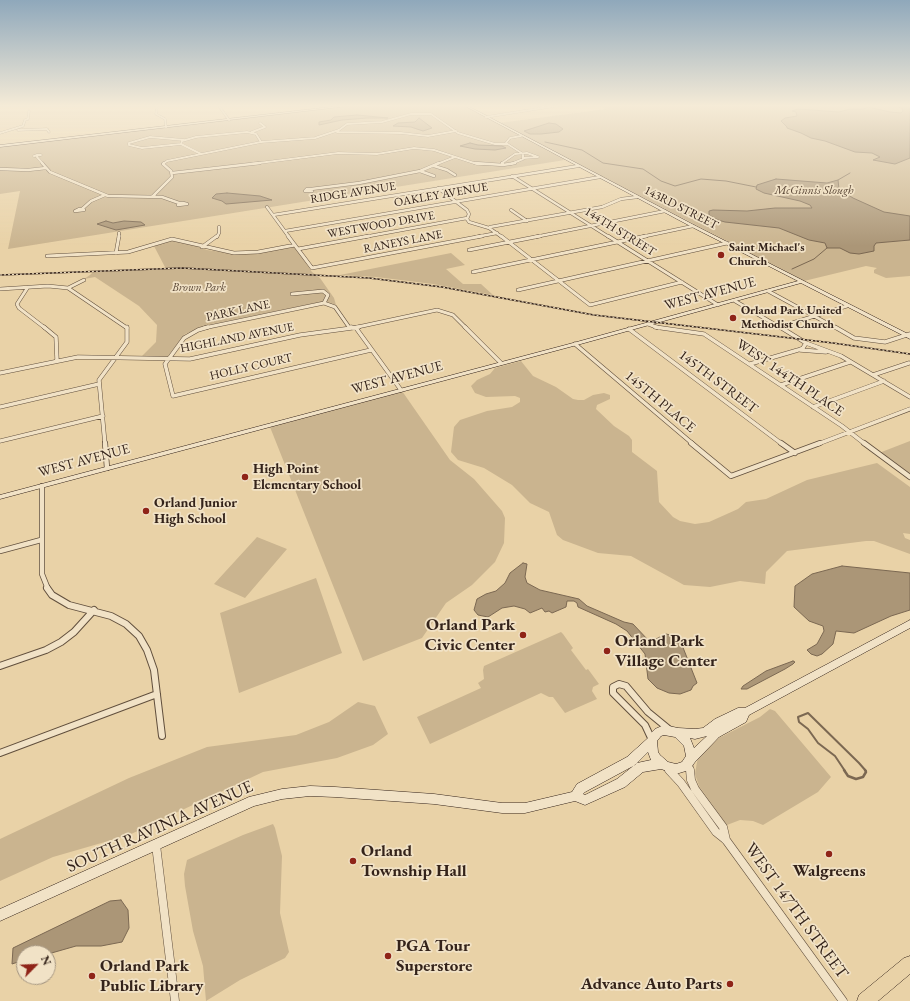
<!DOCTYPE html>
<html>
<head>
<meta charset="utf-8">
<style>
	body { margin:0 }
	#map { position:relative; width:910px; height:1001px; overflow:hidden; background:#e9d2a7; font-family:"EB Garamond",serif }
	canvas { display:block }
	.north { position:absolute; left:16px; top:945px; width:40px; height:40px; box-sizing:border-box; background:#f1e2c6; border:1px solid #a59681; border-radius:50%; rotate:66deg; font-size:11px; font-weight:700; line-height:16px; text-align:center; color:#34231a }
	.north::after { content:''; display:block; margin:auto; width:14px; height:18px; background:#8f2418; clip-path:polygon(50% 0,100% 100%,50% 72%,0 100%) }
</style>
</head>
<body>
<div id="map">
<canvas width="910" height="1001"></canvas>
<div class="north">N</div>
</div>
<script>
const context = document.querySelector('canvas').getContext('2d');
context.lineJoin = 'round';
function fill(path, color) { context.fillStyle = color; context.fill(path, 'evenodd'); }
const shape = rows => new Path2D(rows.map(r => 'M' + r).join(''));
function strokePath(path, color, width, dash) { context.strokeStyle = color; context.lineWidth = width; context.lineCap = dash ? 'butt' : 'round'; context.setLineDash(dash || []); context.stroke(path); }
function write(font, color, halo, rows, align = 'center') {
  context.font = font + ' "EB Garamond",serif'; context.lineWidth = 3.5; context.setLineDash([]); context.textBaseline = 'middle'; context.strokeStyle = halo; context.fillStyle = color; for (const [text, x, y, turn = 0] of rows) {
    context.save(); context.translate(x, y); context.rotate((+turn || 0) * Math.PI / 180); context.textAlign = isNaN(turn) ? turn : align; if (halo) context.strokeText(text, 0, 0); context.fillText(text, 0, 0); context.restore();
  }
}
fill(shape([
	[347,106,465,106,565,160,8,249,20,191,0,194,0,146],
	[599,106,910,106,910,276,886,278,874,273,874,270,877,268,866,266,804,281,499,123,606,109],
	[172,240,188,243,207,250,229,253,242,254,294,246,312,272,320,278,334,298,336,305,328,302,315,303,207,325,185,334,167,357,141,357,156,342,157,325,139,306,95,277,84,279,90,275,93,272,166,269,154,246],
	[451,253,465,265,446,269,463,284,481,284,493,295,433,284,376,277,340,275],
	[521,361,533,376,556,387,573,399,578,400,584,400,593,395,604,393,610,395,610,399,597,405,596,409,614,426,629,436,632,440,632,452,657,471,659,502,673,517,680,521,695,524,709,522,738,509,746,502,766,499,807,480,877,463,910,487,910,534,903,533,905,538,910,540,910,554,874,541,866,541,787,551,766,572,765,584,740,581,710,587,684,585,631,556,598,553,563,540,557,535,549,512,530,503,512,485,484,468,458,460,451,452,454,427,460,420,487,411,512,407,520,402,520,398,515,396,486,397,475,393,471,386,477,380,490,374,495,368],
	[402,391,450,460,474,479,502,511,505,518,504,543,495,562,472,585,446,603,422,638,363,661,270,427],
	[910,441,910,476,879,453],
	[257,537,287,549,245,598,214,584],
	[316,578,342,653,239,693,220,613],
	[561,632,563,634,573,648,571,650,586,670,588,669,599,684,593,687,592,691,597,699,565,713,553,697,549,697,541,693,430,744,417,717,481,688,478,683,484,679,483,670,484,666],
	[358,702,375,706,388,734,373,745,337,758,263,772,129,835,53,857,0,881,0,839,129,778,207,747,296,735,329,722],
	[770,709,775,711,831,777,818,792,763,825,753,821,740,820,727,825,699,786,695,774,698,756,717,739,760,717],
	[273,824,275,828,282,856,280,913,289,952,285,958,240,980,206,1001,203,966,193,931,185,886,184,874,187,860,243,835]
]), '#cab48f');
const water = shape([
	[895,106,910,106,910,158,895,164,873,160,880,157,872,153,855,152,825,141,811,138,801,133,787,128,787,127,781,121,785,118,797,116,796,112,792,111,798,109,839,112,850,109,863,109,868,107,890,112,901,113,903,111,902,108,895,106],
	[357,115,388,118,367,118,342,120,319,125,319,122,331,120,334,117,357,115],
	[419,118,432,128,423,131,411,127,393,126,398,123,415,122,419,118],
	[549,123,556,124,563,129,559,132,541,134,530,134,524,131,549,123],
	[470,143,478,145,502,146,506,148,495,150,475,149,460,146,470,143],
	[776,179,827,183,838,180,839,189,853,198,884,212,910,216,910,240,876,243,874,246,874,251,859,254,850,253,840,248,827,248,825,243,809,240,779,228,725,222,718,220,709,215,709,211,713,210,747,211,775,208,812,208,810,205,800,201,764,193,756,189,757,185,776,179],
	[227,193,260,196,272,200,226,204,222,201,212,198,216,194,227,193],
	[106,221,113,223,124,221,141,222,145,225,116,230,97,224,106,221],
	[523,563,527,564,525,577,527,583,540,590,579,599,587,606,624,622,633,624,649,641,656,639,666,634,675,636,682,645,697,683,693,686,691,690,680,694,669,693,657,688,648,679,645,654,627,631,616,624,578,607,577,603,574,601,567,601,566,607,552,613,549,611,545,612,542,608,530,613,525,609,514,606,502,608,488,617,478,615,474,610,477,599,486,594,496,591,505,583,510,573,523,563],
	[842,566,910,573,910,610,891,616,854,633,836,631,833,644,822,654,817,656,811,654,807,650,817,644,824,631,823,626,809,621,794,607,795,586,812,574,842,566],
	[793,661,795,662,793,664,785,669,747,689,741,689,743,686,766,671,793,661],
	[121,900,128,910,129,928,122,942,101,946,76,946,48,954,24,953,24,960,12,964,13,948,110,901,121,900]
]);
fill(water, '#ab9677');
strokePath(water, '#7b6852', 1);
strokePath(shape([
	[545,142,582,150,603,163,643,169,661,181,675,186,701,179,726,181,756,187],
	[838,180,850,173],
	[792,269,814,259,827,248]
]), '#7b6852', 1);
strokePath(shape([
	[845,771,835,756,818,743,808,729,799,722,798,717,808,713,859,763,866,771]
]), '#7b6852', 2);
strokePath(shape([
	[844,770,848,776,856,779,863,777,866,772,865,770]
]), '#7b6852', 2.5);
const streetFar6 = shape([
	[219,106,229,120],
	[157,108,156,114,165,119,166,127],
	[486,117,555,106],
	[18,130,47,129,49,132],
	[252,132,265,127,260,123],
	[337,132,401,133,428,136,456,131],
	[0,133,23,126,25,120,28,119,29,111],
	[181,144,142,148,129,145,129,143,150,137,184,140],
	[201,154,181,144,182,141,196,137,247,132,256,134,261,142],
	[37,155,41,155,34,156,37,155],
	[37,157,43,164],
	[163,164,167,161,261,142,315,138,339,130,347,124,382,122,411,114,431,114,458,133,495,144,507,144],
	[251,164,338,153,377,154,414,148,434,150,477,164,484,164],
	[437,164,455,157],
	[503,164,502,163,515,154,527,153,538,157,524,158],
	[511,164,523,159,523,154,506,143,510,138,521,136]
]);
const streetFar5 = shape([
	[42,163,50,172,108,196,162,197,179,203],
	[475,163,503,165,515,163],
	[502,163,503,165],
	[434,166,447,170,455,175],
	[0,169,28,170,46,168],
	[420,171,434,176],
	[172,173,260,163],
	[512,176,609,237],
	[438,188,467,210,469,214,467,219,469,222,489,228,502,237],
	[307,189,310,189,312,191,305,191,307,189],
	[311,189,359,183,420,171,439,163],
	[152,197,172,177,171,171,163,164,164,163],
	[179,203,183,203,187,204,178,205,179,203],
	[267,207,289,237],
	[79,209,83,209,84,210,75,211,79,209],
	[82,209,91,201,105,195],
	[511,210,527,221],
	[273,215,578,166],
	[490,227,602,207,621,199,637,197],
	[285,231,600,177],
	[119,233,119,237],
	[217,237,219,233,219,227],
	[364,237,467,218],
	[476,237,497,233],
	[535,237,665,211],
	[641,237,693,226]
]);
const streetFar4 = shape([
	[288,236,312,268,482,236],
	[501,236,590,305,682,282],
	[608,236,718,305],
	[202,247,217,236],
	[298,249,369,236],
	[469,250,540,236],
	[116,253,119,236],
	[47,256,128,252,172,239,234,253,258,252,295,245],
	[473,272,646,236],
	[28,287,17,304,19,308,45,328],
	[68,288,84,280],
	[0,289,48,286,68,288,127,328],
	[518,290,727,243],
	[768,291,836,328],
	[292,294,323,291,328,295,324,303],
	[735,301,781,328],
	[648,324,659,328],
	[779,327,847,306],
	[204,328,324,303,335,307,349,327,356,328],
	[353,328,437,310,453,315,466,328]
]);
const streetFar3 = shape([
	[44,327,56,337,57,360],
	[208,327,198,330,184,338,165,364,173,396,371,350],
	[351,327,356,328,401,390],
	[465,327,501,363],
	[655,327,704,334,842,426,865,444],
	[780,327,806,343,841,356,910,397],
	[835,327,854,338,885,342,910,334],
	[629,329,782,444],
	[575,344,693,444],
	[800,350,826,352],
	[750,364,798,350,803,348,806,343],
	[0,373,78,357,190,359,300,335,359,327],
	[873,375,909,363],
	[781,385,850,362],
	[0,407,99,384],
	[813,407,884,381],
	[0,441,103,416],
	[105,444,99,380,127,342,127,327],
	[818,444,910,409]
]);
const streetFar2 = shape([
	[105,443,107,468],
	[691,443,731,476,820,443],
	[781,443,795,453],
	[864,443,910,477],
	[42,486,42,574,48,589],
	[0,551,41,540]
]);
const streetFar1 = shape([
	[47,588,52,595,69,605,111,616,126,624,139,636,147,650,154,670,162,736],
	[0,666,46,650,61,642,74,632,94,610],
	[652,740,645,725,613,693,613,687,619,684,626,686,648,712,670,730],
	[0,753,157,694],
	[689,764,690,771],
	[667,768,670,771]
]);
const street = shape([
	[669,770,681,783,716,832,726,840,843,1001],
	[690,770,691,780,695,789,723,827,726,840],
	[156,845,175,1001]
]);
const secondary = shape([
	[339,106,348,106,0,147,0,145,339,106],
	[465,106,468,106,694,225,910,335,910,339,801,283,577,345,0,499,0,495,573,343,798,281,692,227,465,106],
	[910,620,910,628,749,715,746,722,719,737,695,762,689,770,676,774,661,769,643,772,625,787,585,805,575,801,525,813,502,813,434,804,335,797,310,796,282,799,254,806,0,921,0,909,249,797,282,789,310,786,335,787,434,794,502,803,525,803,572,792,577,784,627,757,648,738,651,733,655,729,664,725,678,728,695,729,703,728,715,719,738,708,745,708,910,620],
	[664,735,675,737,684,746,686,756,682,762,676,764,668,762,660,755,658,752,657,741,661,736,664,735],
	[707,736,694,748,690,738,695,739,707,736],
	[648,752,651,760,637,763,617,779,585,795,583,794,585,792,635,765,648,752]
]);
const highway = shape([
	[910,956,910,974,878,1001,857,1001,859,995,904,958,910,956]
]);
strokePath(streetFar6, '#614f3d', 2.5);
strokePath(streetFar5, '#614f3d', 3.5);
strokePath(streetFar4, '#614f3d', 4);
strokePath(streetFar3, '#614f3d', 4.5);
strokePath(streetFar2, '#614f3d', 6);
strokePath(streetFar1, '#614f3d', 8);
strokePath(street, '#614f3d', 9);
strokePath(secondary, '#34231a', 1);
strokePath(highway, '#34231a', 1);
strokePath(streetFar6, '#f1e2c6', 2);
strokePath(streetFar5, '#f1e2c6', 2.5);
strokePath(streetFar4, '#f1e2c6', 3);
strokePath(streetFar3, '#f1e2c6', 3.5);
strokePath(streetFar2, '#f1e2c6', 4.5);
strokePath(streetFar1, '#f1e2c6', 6);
strokePath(street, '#f1e2c6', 8);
fill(secondary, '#f1e2c6');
fill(highway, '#e9d2a7');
const rail = shape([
	[0,275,182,268,369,278,442,287,594,315,833,343,910,354]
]);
strokePath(rail, '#34231a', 1.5);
strokePath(rail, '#f1e2c6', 1, [2]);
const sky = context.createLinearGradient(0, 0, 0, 246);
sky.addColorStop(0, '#8fa8bb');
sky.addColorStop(0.43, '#f5ebd7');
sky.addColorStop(1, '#f5ebd700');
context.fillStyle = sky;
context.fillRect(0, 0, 910, 246);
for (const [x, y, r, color] of [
	[721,255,4,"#8f2418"],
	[733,318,4,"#8f2418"],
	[245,477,4,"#8f2418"],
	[146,511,4,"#8f2418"],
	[523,635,4,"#8f2418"],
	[607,651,4,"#8f2418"],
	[829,854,4,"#8f2418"],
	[353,861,4,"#8f2418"],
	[388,956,4,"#8f2418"],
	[92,976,4,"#8f2418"],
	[730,984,4,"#8f2418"]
]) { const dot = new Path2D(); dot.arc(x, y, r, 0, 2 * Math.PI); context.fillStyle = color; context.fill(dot); strokePath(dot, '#f1e2c6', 1.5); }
write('italic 12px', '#5a4737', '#f1e2c6', [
	["McGinnis Slough",814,191],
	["Brown Park",199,288]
]);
write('12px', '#34231a', '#f1e2c6', [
	["RIDGE AVENUE",353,193,-9],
	["OAKLEY AVENUE",441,195,-10],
	["143RD STREET",681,208,27],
	["WESTWOOD DRIVE",381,225,-10],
	["144TH STREET",620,232,32],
	["RANEYS LANE",403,242,-11],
	["PARK LANE",238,311,-12],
	["HIGHLAND AVENUE",237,338,-11],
	["HOLLY COURT",251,367,-13]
]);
write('bold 12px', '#34231a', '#f1e2c6', [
	["Saint Michael's",729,248],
	["Church",729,262],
	["Orland Park United",741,311],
	["Methodist Church",741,325]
], 'left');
write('14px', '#34231a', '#f1e2c6', [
	["WEST AVENUE",710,294,-15],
	["WEST AVENUE",397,378,-15],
	["WEST 144TH PLACE",790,378,34],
	["145TH STREET",718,382,37],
	["145TH PLACE",660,402,40],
	["WEST AVENUE",84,461,-15]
]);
write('bold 14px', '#34231a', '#f1e2c6', [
	["High Point",253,469],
	["Elementary School",253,485],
	["Orland Junior",154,503],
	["High School",154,519]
], 'left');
write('bold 17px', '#34231a', '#f1e2c6', [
	["Orland Park",515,625,"right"],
	["Civic Center",515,645,"right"],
	["Orland Park",615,641],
	["Village Center",615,661],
	["Orland",361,851],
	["Township Hall",361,871],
	["Walgreens",829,871,"center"],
	["PGA Tour",396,946],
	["Superstore",396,966],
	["Orland Park",100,966],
	["Public Library",100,986],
	["Advance Auto Parts",722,984,"right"]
], 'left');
write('17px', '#34231a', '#f1e2c6', [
	["SOUTH RAVINIA AVENUE",160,827,-24],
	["WEST 147TH STREET",796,911,54]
]);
</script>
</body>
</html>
